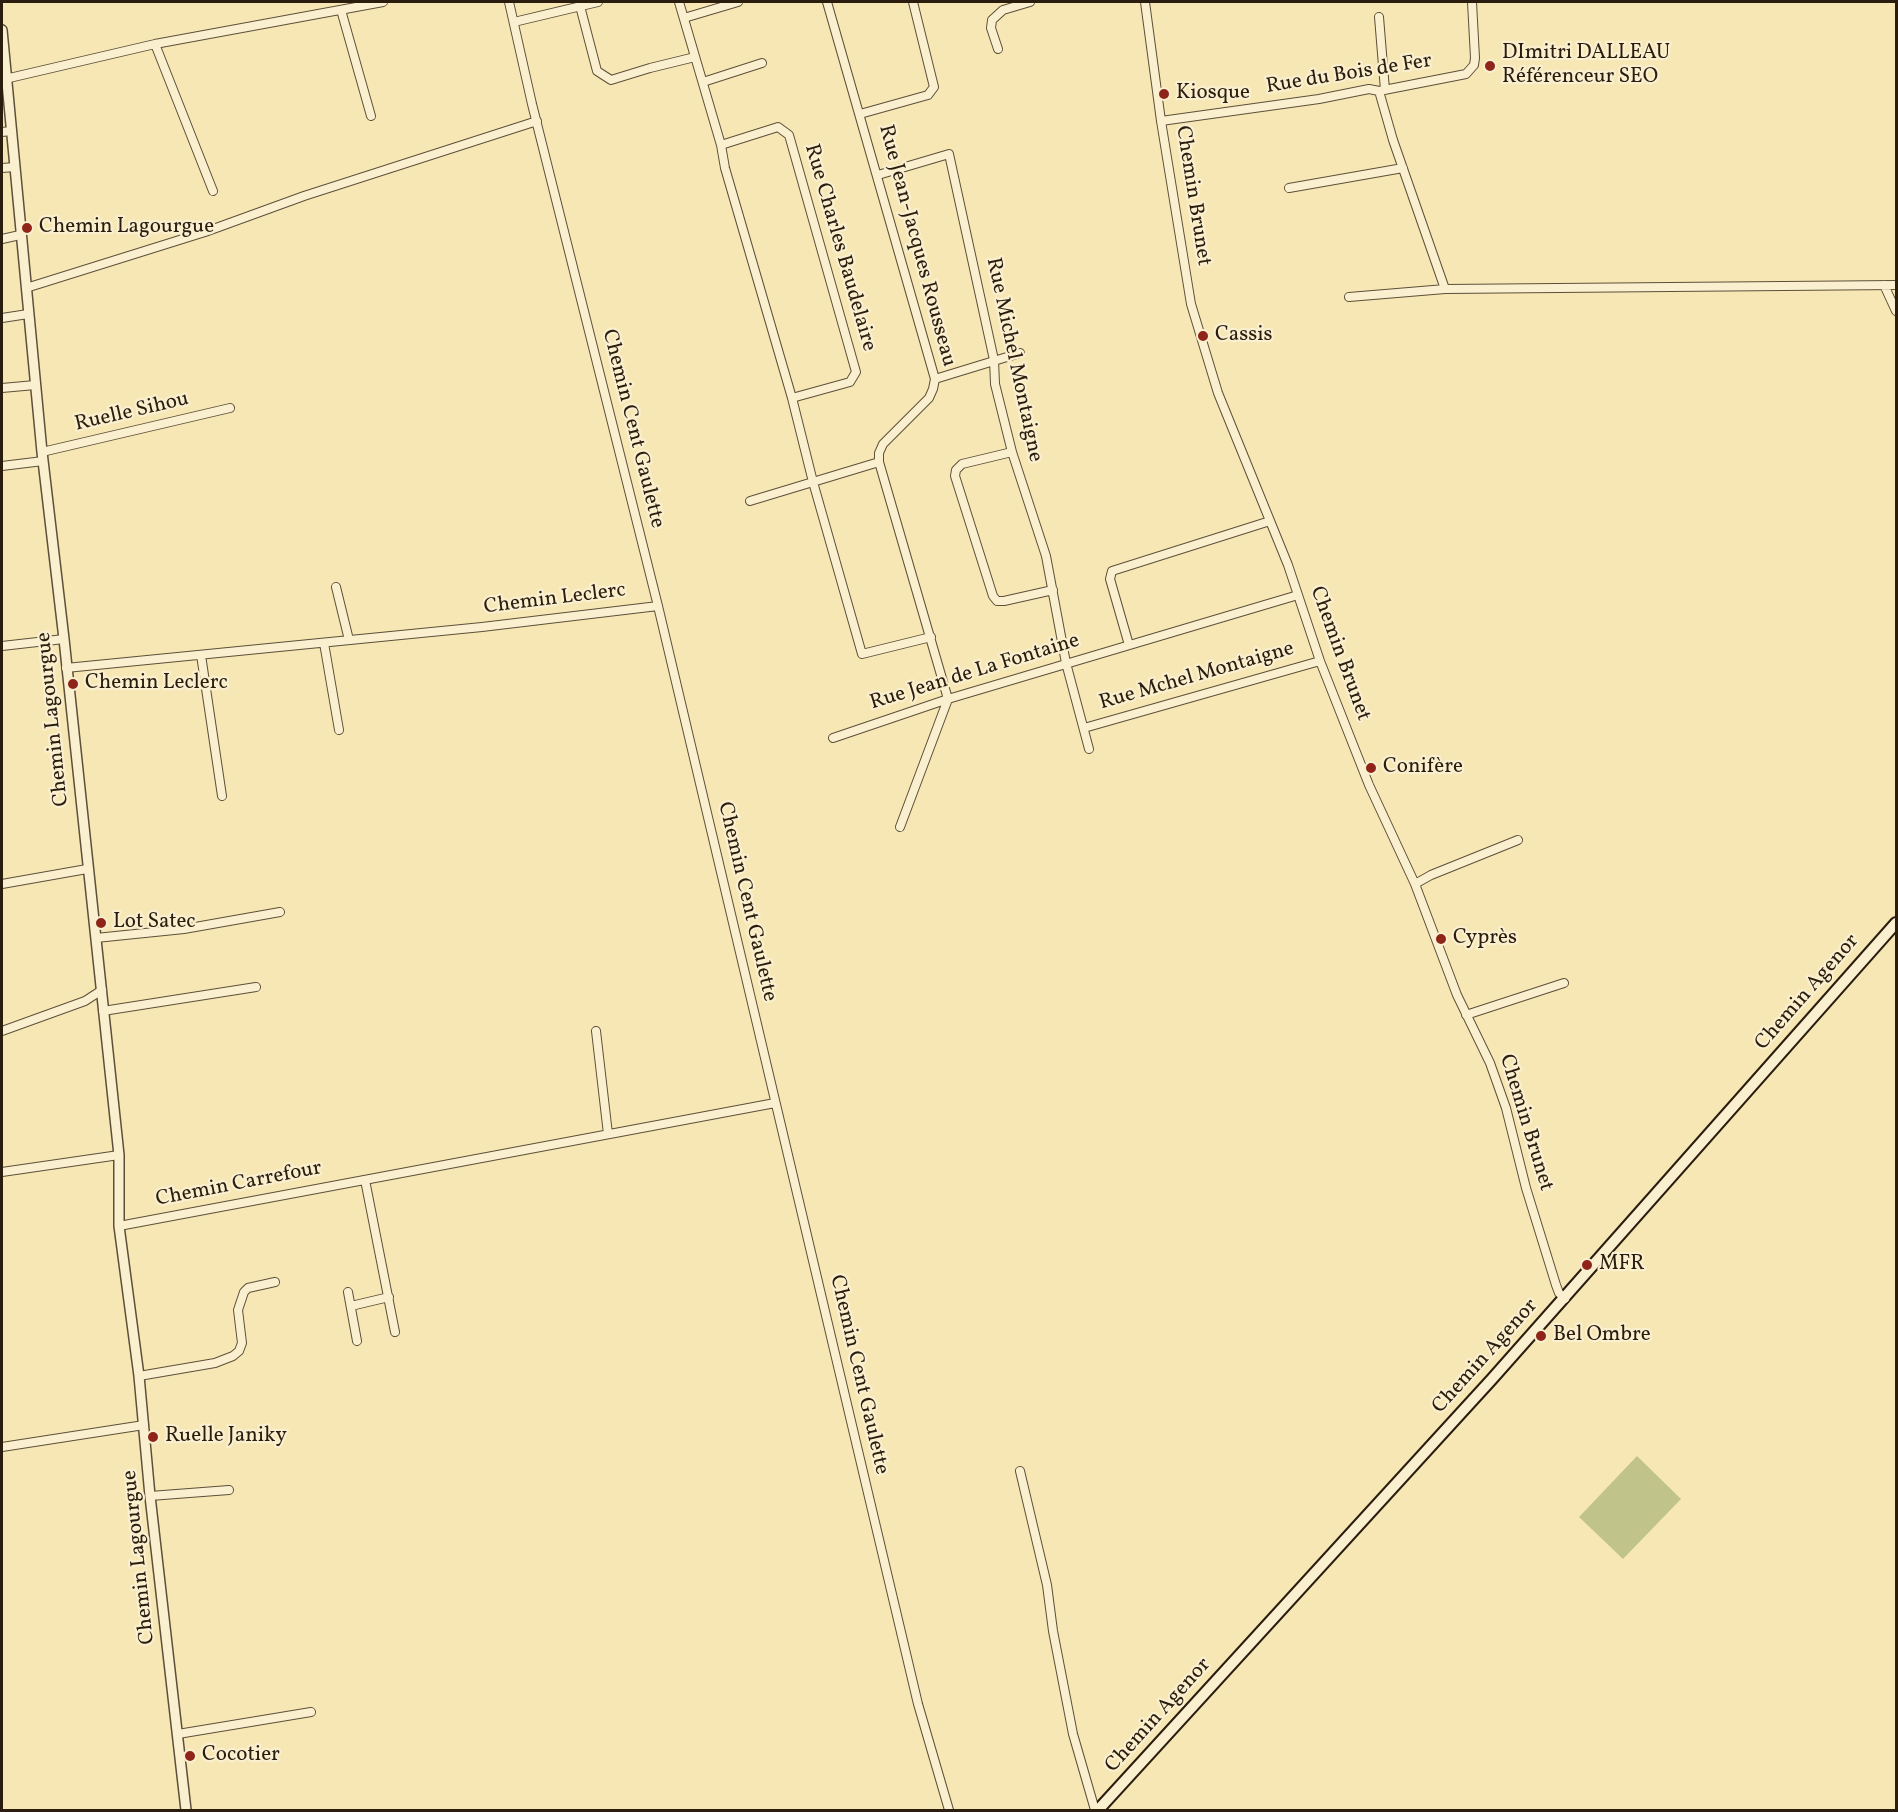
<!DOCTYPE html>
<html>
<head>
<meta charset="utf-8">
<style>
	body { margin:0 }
	#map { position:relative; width:1898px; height:1812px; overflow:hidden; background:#f7e7b5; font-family:Vollkorn,serif }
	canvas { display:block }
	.frame { position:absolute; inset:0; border:3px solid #2a1d0e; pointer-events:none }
</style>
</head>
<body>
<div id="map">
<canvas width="1898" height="1812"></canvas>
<div class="frame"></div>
</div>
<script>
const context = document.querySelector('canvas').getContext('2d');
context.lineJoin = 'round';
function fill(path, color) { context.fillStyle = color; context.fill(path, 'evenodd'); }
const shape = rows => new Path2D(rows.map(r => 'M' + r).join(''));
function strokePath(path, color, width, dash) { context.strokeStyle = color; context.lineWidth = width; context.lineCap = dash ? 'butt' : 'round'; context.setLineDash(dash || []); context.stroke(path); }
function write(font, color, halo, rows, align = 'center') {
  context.font = font + ' Vollkorn,serif'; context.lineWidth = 4.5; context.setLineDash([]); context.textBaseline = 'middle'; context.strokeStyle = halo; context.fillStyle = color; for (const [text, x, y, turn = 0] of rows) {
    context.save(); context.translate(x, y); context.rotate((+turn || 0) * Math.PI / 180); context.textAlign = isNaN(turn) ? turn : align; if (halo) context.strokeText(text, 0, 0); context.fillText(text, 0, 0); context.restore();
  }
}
fill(shape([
	[1637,1456,1681,1499,1623,1559,1579,1517]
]), '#c0c48b');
const minor = shape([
	[509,2,532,104,658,606,918,1704,949,1810],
	[679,2,721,145,725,168,792,398,813,482,862,654,931,637],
	[827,2,935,379,933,389,929,398,883,444,879,453,879,462,948,699,900,827],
	[1145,2,1161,121,1191,304,1218,393,1288,565,1320,661,1369,785,1415,884,1457,995,1490,1063,1506,1108,1526,1188,1556,1285,1559,1293,1565,1299],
	[580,6,597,71,611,80,650,68,695,57],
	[341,10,371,116],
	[1379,17,1385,90],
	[684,18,738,2],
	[514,22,598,2],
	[155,44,213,191],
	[998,49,991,28,992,20,1003,10,1030,2],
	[5,79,155,44,383,2],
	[703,82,762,63],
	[1379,91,1393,140,1445,289],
	[860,114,928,95,934,87,913,2],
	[1161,121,1319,99,1369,89,1379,91,1466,74,1474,65,1475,58,1472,2],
	[2,132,11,131],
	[721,145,778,127,789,135,856,372,850,382,792,398],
	[2,168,15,167],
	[878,175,949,154,994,360,995,384,1012,452,1046,556,1066,663,1089,749],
	[1289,188,1403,168],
	[2,239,20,235],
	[1884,285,1896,311],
	[26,288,205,232,304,196,537,121],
	[1349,297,1445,289,1896,285],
	[2,318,28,314],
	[935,379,1020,353],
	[2,388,35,385],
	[42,452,230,408],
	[1012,452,962,464,956,470,955,476,993,596,997,601,1004,601,1053,590],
	[2,466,43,461],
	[750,501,879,462],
	[336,587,349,640],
	[324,643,339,730],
	[1129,645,1110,579,1112,571,1270,521],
	[2,646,64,639],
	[201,655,222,796],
	[66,668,482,627,658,606],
	[1084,728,1320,661],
	[833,738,948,699,1298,595],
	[2,884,87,869],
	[1415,884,1431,875,1518,840],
	[96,938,184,929,280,912],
	[103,1011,256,987],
	[1466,1015,1564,983],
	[2,1031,85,1001,102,990],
	[596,1031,608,1134],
	[2,1172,119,1155],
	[365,1180,395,1332],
	[119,1226,775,1103],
	[348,1292,357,1341],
	[351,1306,389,1297],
	[139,1376,215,1363,233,1356,239,1351,242,1343,238,1310,244,1292,248,1288,275,1282],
	[2,1447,144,1425],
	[1020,1471,1047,1585,1053,1631,1073,1734,1095,1810],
	[150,1496,229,1490],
	[178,1734,311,1712]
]);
const tertiary = shape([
	[2,30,42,452,64,639,119,1155,119,1226,139,1376,150,1496,186,1810]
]);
const secondary = shape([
	[1098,1810,1492,1379,1896,923]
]);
strokePath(minor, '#5d5038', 10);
strokePath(tertiary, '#5d5038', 12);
strokePath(secondary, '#2a1d0e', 14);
strokePath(minor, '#faefcf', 8);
strokePath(tertiary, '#faefcf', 9);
strokePath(secondary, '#faefcf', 10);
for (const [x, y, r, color] of [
	[1490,66,6,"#8f2418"],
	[1164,94,6,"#8f2418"],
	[27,228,6,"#8f2418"],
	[1203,336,6,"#8f2418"],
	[73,684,6,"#8f2418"],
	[1371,768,6,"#8f2418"],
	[101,923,6,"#8f2418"],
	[1441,939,6,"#8f2418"],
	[1587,1265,6,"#8f2418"],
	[1541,1336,6,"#8f2418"],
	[153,1437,6,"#8f2418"],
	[190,1756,6,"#8f2418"]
]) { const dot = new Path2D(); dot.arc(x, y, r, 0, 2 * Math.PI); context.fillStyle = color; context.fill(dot); strokePath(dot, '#faefcf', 2); }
write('21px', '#2a1d0e', '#faefcf', [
	["DImitri DALLEAU",1502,54],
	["Référenceur SEO",1502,78],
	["Kiosque",1176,94],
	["Chemin Lagourgue",39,228],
	["Cassis",1215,336],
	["Chemin Leclerc",85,684],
	["Conifère",1383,768],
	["Lot Satec",113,923],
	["Cyprès",1453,939],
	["MFR",1599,1265],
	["Bel Ombre",1553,1336],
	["Ruelle Janiky",165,1437],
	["Cocotier",202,1756]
], 'left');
write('21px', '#2a1d0e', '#faefcf', [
	["Rue du Bois de Fer",1349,75,-9],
	["Chemin Brunet",1192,196,81],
	["Rue Jean-Jacques Rousseau",916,246,75],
	["Rue Charles Baudelaire",839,248,74],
	["Rue Michel Montaigne",1013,360,78],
	["Ruelle Sihou",132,413,-13],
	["Chemin Cent Gaulette",632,429,76],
	["Chemin Leclerc",555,600,-7],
	["Chemin Brunet",1339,654,70],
	["Rue Jean de La Fontaine",975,673,-17],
	["Rue Mchel Montaigne",1197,677,-16],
	["Chemin Lagourgue",54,719,-96],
	["Chemin Cent Gaulette",746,902,77],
	["Chemin Agenor",1808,993,-49],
	["Chemin Brunet",1525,1123,73],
	["Chemin Carrefour",239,1185,-11],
	["Chemin Agenor",1486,1357,-48],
	["Chemin Cent Gaulette",858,1375,77],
	["Chemin Lagourgue",140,1557,-96],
	["Chemin Agenor",1159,1716,-48]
]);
</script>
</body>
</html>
